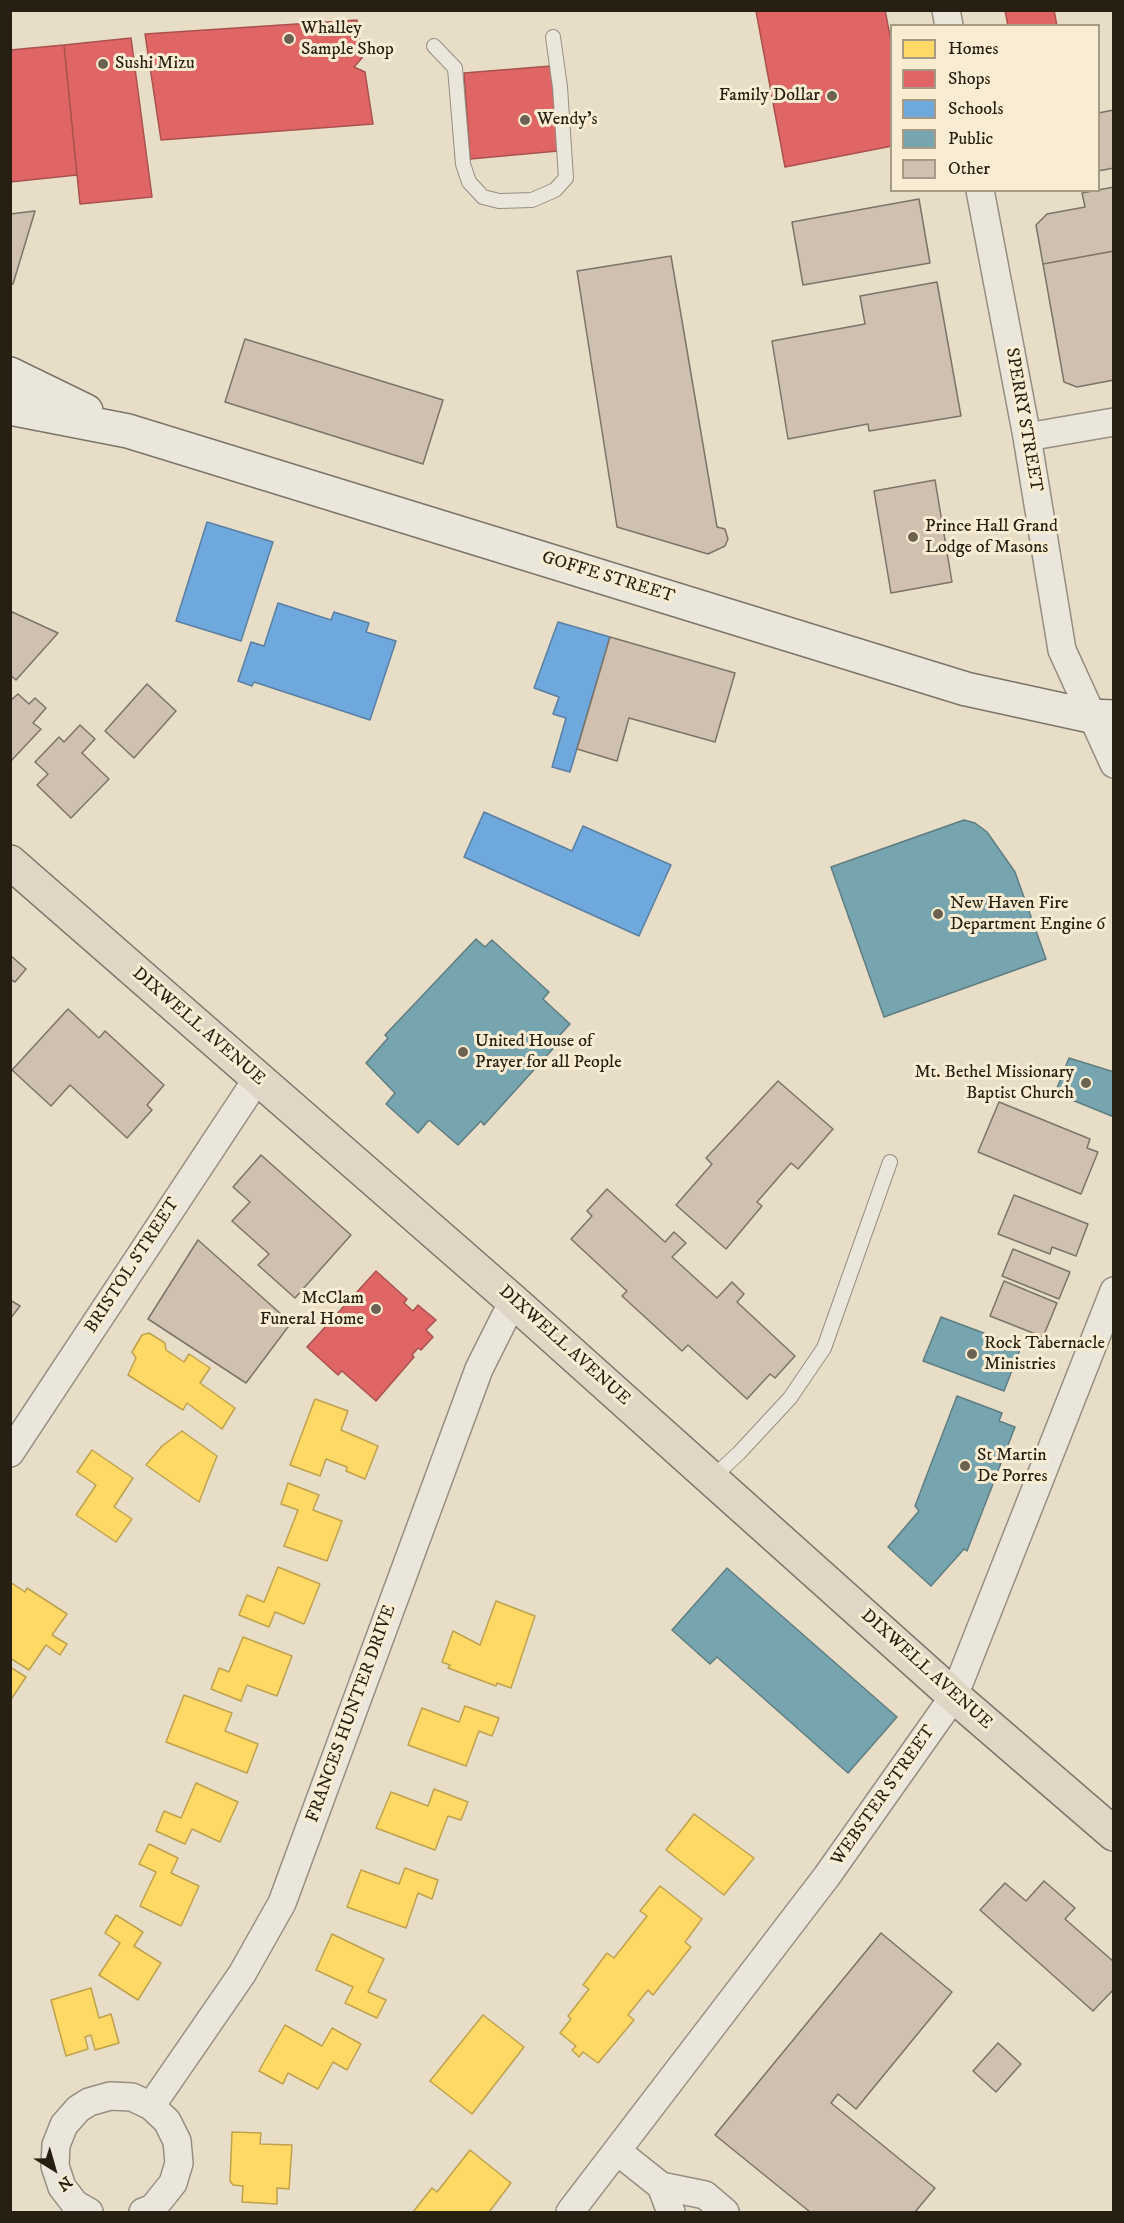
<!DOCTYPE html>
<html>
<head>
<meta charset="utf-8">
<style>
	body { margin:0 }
	#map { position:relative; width:1124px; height:2223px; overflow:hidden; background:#e8dec8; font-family:"IM FELL DW Pica",serif }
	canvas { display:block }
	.frame { position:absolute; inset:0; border:12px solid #281f13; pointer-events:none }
	.legend { position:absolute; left:890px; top:24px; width:210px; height:168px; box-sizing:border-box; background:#f8edd3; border:2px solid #a59b86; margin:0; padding:8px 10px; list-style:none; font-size:18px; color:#281f13 }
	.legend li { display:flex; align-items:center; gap:12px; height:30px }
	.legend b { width:30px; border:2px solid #a59b86 }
	.north { position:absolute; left:24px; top:2139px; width:60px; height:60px; -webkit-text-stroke:4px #f8edd3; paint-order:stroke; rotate:143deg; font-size:16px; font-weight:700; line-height:24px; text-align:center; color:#281f13 }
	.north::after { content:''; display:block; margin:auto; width:21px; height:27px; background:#281f13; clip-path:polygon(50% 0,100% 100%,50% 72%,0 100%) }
</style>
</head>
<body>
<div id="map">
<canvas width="1124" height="2223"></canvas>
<div class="frame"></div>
<ul class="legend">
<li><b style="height:16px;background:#ffd966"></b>Homes</li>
<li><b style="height:16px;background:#e06666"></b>Shops</li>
<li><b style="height:16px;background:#6fa8dc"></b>Schools</li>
<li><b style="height:16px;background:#76a5af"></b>Public</li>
<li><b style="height:16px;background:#d0c0b0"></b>Other</li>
</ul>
<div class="north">N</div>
</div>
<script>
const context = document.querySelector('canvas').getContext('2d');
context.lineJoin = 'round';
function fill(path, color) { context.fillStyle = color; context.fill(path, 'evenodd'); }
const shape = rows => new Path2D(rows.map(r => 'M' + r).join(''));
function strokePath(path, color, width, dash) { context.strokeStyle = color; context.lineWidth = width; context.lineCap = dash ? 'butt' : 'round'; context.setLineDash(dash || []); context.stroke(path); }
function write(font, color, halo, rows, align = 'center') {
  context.font = font + ' "IM FELL DW Pica",serif'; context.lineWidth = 6; context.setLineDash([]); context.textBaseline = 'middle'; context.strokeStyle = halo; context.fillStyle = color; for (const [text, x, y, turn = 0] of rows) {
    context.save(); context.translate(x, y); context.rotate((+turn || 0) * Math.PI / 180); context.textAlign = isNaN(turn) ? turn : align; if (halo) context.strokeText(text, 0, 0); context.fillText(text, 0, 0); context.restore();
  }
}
const homes = shape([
	[149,1333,165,1343,166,1350,184,1362,189,1354,210,1368,200,1383,235,1408,222,1429,187,1403,183,1410,128,1375,136,1358,132,1352,142,1335,149,1333],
	[315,1399,348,1411,341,1430,378,1446,365,1479,346,1471,347,1467,326,1459,320,1476,290,1465,315,1399],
	[182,1431,217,1456,199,1502,146,1465,162,1446,182,1431],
	[92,1450,133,1478,114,1507,132,1519,116,1542,76,1515,96,1485,77,1472,92,1450],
	[288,1483,319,1495,313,1510,342,1521,327,1561,284,1546,298,1510,281,1504,288,1483],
	[278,1567,320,1584,304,1624,275,1612,269,1627,239,1615,247,1595,264,1602,278,1567],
	[10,1582,25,1592,27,1588,67,1614,52,1635,67,1644,60,1655,46,1645,29,1670,10,1658,10,1582],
	[496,1601,535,1616,511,1688,497,1683,496,1686,448,1668,450,1665,442,1662,453,1631,480,1645,496,1601],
	[243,1637,292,1656,277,1696,247,1685,241,1701,211,1689,219,1668,229,1672,243,1637],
	[10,1667,26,1677,10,1701,10,1667],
	[184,1695,232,1713,225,1731,258,1744,247,1773,166,1742,184,1695],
	[465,1706,499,1718,492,1736,479,1731,466,1766,408,1745,422,1708,459,1722,465,1706],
	[196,1783,238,1802,220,1842,192,1829,185,1844,156,1831,164,1811,181,1818,196,1783],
	[434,1789,468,1802,461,1820,448,1816,435,1850,376,1828,391,1792,428,1806,434,1789],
	[694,1814,754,1858,724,1895,666,1850,694,1814],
	[149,1844,178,1858,171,1873,199,1886,181,1926,140,1906,156,1872,139,1864,149,1844],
	[405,1868,438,1880,432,1899,418,1893,406,1928,347,1907,361,1870,399,1884,405,1868],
	[660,1886,702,1919,685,1942,691,1947,653,1995,648,1990,628,2015,634,2020,598,2063,583,2052,579,2057,572,2050,576,2046,560,2033,571,2019,568,2016,589,1989,583,1985,607,1953,614,1958,647,1916,640,1911,660,1886],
	[116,1915,143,1932,134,1946,161,1963,138,2000,99,1975,120,1943,105,1933,116,1915],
	[332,1934,384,1959,368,1992,386,2000,377,2018,345,2003,353,1987,316,1970,332,1934],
	[91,1988,99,2018,111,2014,119,2043,95,2050,91,2035,85,2037,88,2049,66,2056,51,2000,91,1988],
	[483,2015,524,2047,472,2114,430,2081,483,2015],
	[285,2025,322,2046,332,2028,361,2044,347,2070,333,2062,318,2089,288,2073,283,2084,259,2071,285,2025],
	[232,2132,261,2133,260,2144,292,2145,289,2189,277,2188,277,2204,242,2202,243,2186,233,2185,230,2181,232,2132],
	[470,2150,511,2183,489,2212,413,2212,432,2188,437,2192,470,2150]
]);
fill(homes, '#ffd966');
strokePath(homes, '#bea14d', 1.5);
const shops = shape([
	[885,10,892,46,892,146,785,167,756,11,885,10],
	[1005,10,1054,10,1057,26,1008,26,1005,10],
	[357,20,362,58,354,67,365,72,373,124,161,140,145,34,357,20],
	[131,38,152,197,80,204,64,45,131,38],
	[64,45,77,175,10,182,10,50,64,45],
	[551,66,558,151,470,159,464,73,551,66],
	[376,1271,407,1299,404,1303,413,1311,418,1305,436,1320,426,1330,433,1337,421,1350,418,1348,412,1355,414,1357,376,1401,342,1371,338,1375,307,1347,376,1271]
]);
fill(shops, '#e06666');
strokePath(shops, '#a9514d', 1.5);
const schools = shape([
	[207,522,273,542,241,641,176,621,207,522],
	[278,603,331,620,334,612,369,623,366,632,396,641,370,720,254,682,252,686,238,681,251,642,264,646,278,603],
	[558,622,610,637,570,772,552,767,566,718,553,714,559,697,534,688,558,622],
	[484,812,572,851,583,826,671,865,639,936,464,857,484,812]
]);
fill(schools, '#6fa8dc');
strokePath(schools, '#5a7fa0', 1.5);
const public = shape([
	[964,820,975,823,987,832,1015,872,1046,959,884,1017,831,867,964,820],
	[476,939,485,947,492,940,549,992,543,999,570,1024,557,1038,560,1041,484,1125,481,1121,458,1145,429,1120,418,1133,386,1104,395,1093,366,1063,388,1038,385,1035,476,939],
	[1069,1058,1114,1072,1114,1117,1055,1093,1069,1058],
	[941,1317,1021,1347,1004,1391,923,1361,941,1317],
	[957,1396,1002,1413,999,1421,1015,1427,967,1551,964,1549,931,1586,888,1547,919,1511,915,1506,957,1396],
	[727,1568,897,1717,848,1773,717,1657,710,1664,672,1630,727,1568]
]);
fill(public, '#76a5af');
strokePath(public, '#5f7d80', 1.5);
const building = shape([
	[1114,110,1114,168,1098,171,1098,113,1114,110],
	[1114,187,1114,251,1043,264,1036,225,1047,214,1085,207,1082,193,1114,187],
	[919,199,930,263,803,285,792,222,919,199],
	[35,211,13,284,10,284,10,214,35,211],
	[1114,251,1114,380,1077,387,1064,382,1043,264,1114,251],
	[671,256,717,527,725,529,728,539,725,546,708,554,617,527,577,271,671,256],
	[937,282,961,416,869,431,868,424,788,439,772,341,865,324,860,296,937,282],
	[245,339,443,400,423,464,225,402,245,339],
	[935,480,952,582,891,593,874,491,935,480],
	[10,611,58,633,16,680,10,675,10,611],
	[610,637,735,673,715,742,629,718,617,761,577,749,610,637],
	[147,684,176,711,134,758,105,731,147,684],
	[18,694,29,704,35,698,46,708,33,723,41,729,10,762,10,701,18,694],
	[80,725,95,739,82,753,109,779,71,818,37,785,48,774,35,762,59,737,64,742,80,725],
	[10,955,26,969,15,982,10,979,10,955],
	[68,1009,99,1038,105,1031,164,1085,147,1105,152,1110,127,1138,70,1085,51,1106,12,1070,68,1009],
	[778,1081,833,1129,798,1169,791,1163,757,1202,762,1206,726,1249,676,1205,712,1164,706,1158,778,1081],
	[999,1102,1090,1139,1087,1148,1098,1152,1081,1194,978,1152,999,1102],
	[261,1155,351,1235,295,1298,258,1265,269,1254,232,1221,250,1202,233,1187,261,1155],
	[607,1189,665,1242,674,1232,686,1243,672,1257,717,1298,732,1282,744,1294,737,1302,795,1356,775,1378,770,1374,747,1399,688,1345,682,1351,622,1296,627,1291,571,1239,592,1216,587,1211,607,1189],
	[1014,1195,1088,1224,1076,1256,1052,1247,1050,1254,998,1234,1014,1195],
	[198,1240,291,1323,246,1383,148,1319,198,1240],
	[1013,1249,1070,1272,1059,1299,1002,1276,1013,1249],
	[1004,1281,1057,1303,1043,1337,990,1316,1004,1281],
	[10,1300,20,1306,10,1319,10,1300],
	[1044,1881,1075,1908,1065,1919,1114,1962,1114,1989,1093,2011,980,1910,1005,1883,1026,1901,1044,1881],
	[881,1933,952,1992,856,2109,838,2094,831,2103,935,2188,915,2212,810,2212,715,2135,881,1933],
	[998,2043,1021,2064,996,2092,973,2071,998,2043]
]);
fill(building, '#d0c0b0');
strokePath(building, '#7b7468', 1.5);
const lane = shape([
	[434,46,455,68,463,164,469,182,483,197,499,201,532,200,555,190,566,178,560,87,553,37],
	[711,1479,739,1453,790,1398,824,1348,890,1162]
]);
const street = shape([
	[946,10,949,26],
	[980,190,1027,437,1062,650,1114,764],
	[1027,437,1114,422],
	[10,1453,257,1079],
	[151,2106,242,1974,282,1903,479,1369,513,1301],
	[617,2151,661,2186,705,2195,725,2212],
	[661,2186,671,2212],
	[89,2212,75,2204,62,2187,55,2166,56,2145,64,2125,78,2109,89,2102,110,2096,132,2097,151,2106,167,2121,177,2141,179,2163,173,2183,153,2208,143,2212],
	[570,2212,827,1876,954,1696,1114,1291]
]);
const secondary = shape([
	[10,374,86,411],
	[10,408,128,431,966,689,1090,716,1114,717]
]);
const primary = shape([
	[10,862,513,1301,954,1696,1114,1834]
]);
strokePath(lane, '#958e81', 16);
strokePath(street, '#958e81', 30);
strokePath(secondary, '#7b7468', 36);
strokePath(primary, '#7b7468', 36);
strokePath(lane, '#ebe6dc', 14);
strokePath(street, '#ebe6dc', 27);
strokePath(secondary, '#ebe6dc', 33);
strokePath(primary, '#dfd6c6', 33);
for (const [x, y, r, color] of [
	[289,39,6,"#6b6252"],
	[103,64,6,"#6b6252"],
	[832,96,6,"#6b6252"],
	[525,120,6,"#6b6252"],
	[913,537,6,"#6b6252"],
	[938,914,6,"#6b6252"],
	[463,1052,6,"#6b6252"],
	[1086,1083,6,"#6b6252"],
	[376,1309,6,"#6b6252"],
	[972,1354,6,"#6b6252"],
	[965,1466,6,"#6b6252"]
]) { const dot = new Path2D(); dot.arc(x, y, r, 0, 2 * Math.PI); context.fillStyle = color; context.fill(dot); strokePath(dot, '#f8edd3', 2); }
write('18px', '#281f13', '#f8edd3', [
	["Whalley",301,29],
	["Sample Shop",301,50],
	["Sushi Mizu",115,64],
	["Family Dollar",820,96,"right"],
	["Wendy's",537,120],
	["Prince Hall Grand",925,527],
	["Lodge of Masons",925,548],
	["New Haven Fire",950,904],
	["Department Engine 6",950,925],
	["United House of",475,1042],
	["Prayer for all People",475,1063],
	["Mt. Bethel Missionary",1074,1073,"right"],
	["Baptist Church",1074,1094,"right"],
	["McClam",364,1299,"right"],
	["Funeral Home",364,1320,"right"],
	["Rock Tabernacle",984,1344],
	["Ministries",984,1365],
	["St Martin",977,1456],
	["De Porres",977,1477]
], 'left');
write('18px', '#281f13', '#f8edd3', [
	["SPERRY STREET",1023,420,80],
	["GOFFE STREET",608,578,17],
	["DIXWELL AVENUE",198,1027,41],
	["BRISTOL STREET",133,1266,-57],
	["DIXWELL AVENUE",564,1346,42],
	["DIXWELL AVENUE",926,1670,42],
	["FRANCES HUNTER DRIVE",352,1714,-70],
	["WEBSTER STREET",884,1796,-55]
]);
</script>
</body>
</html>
